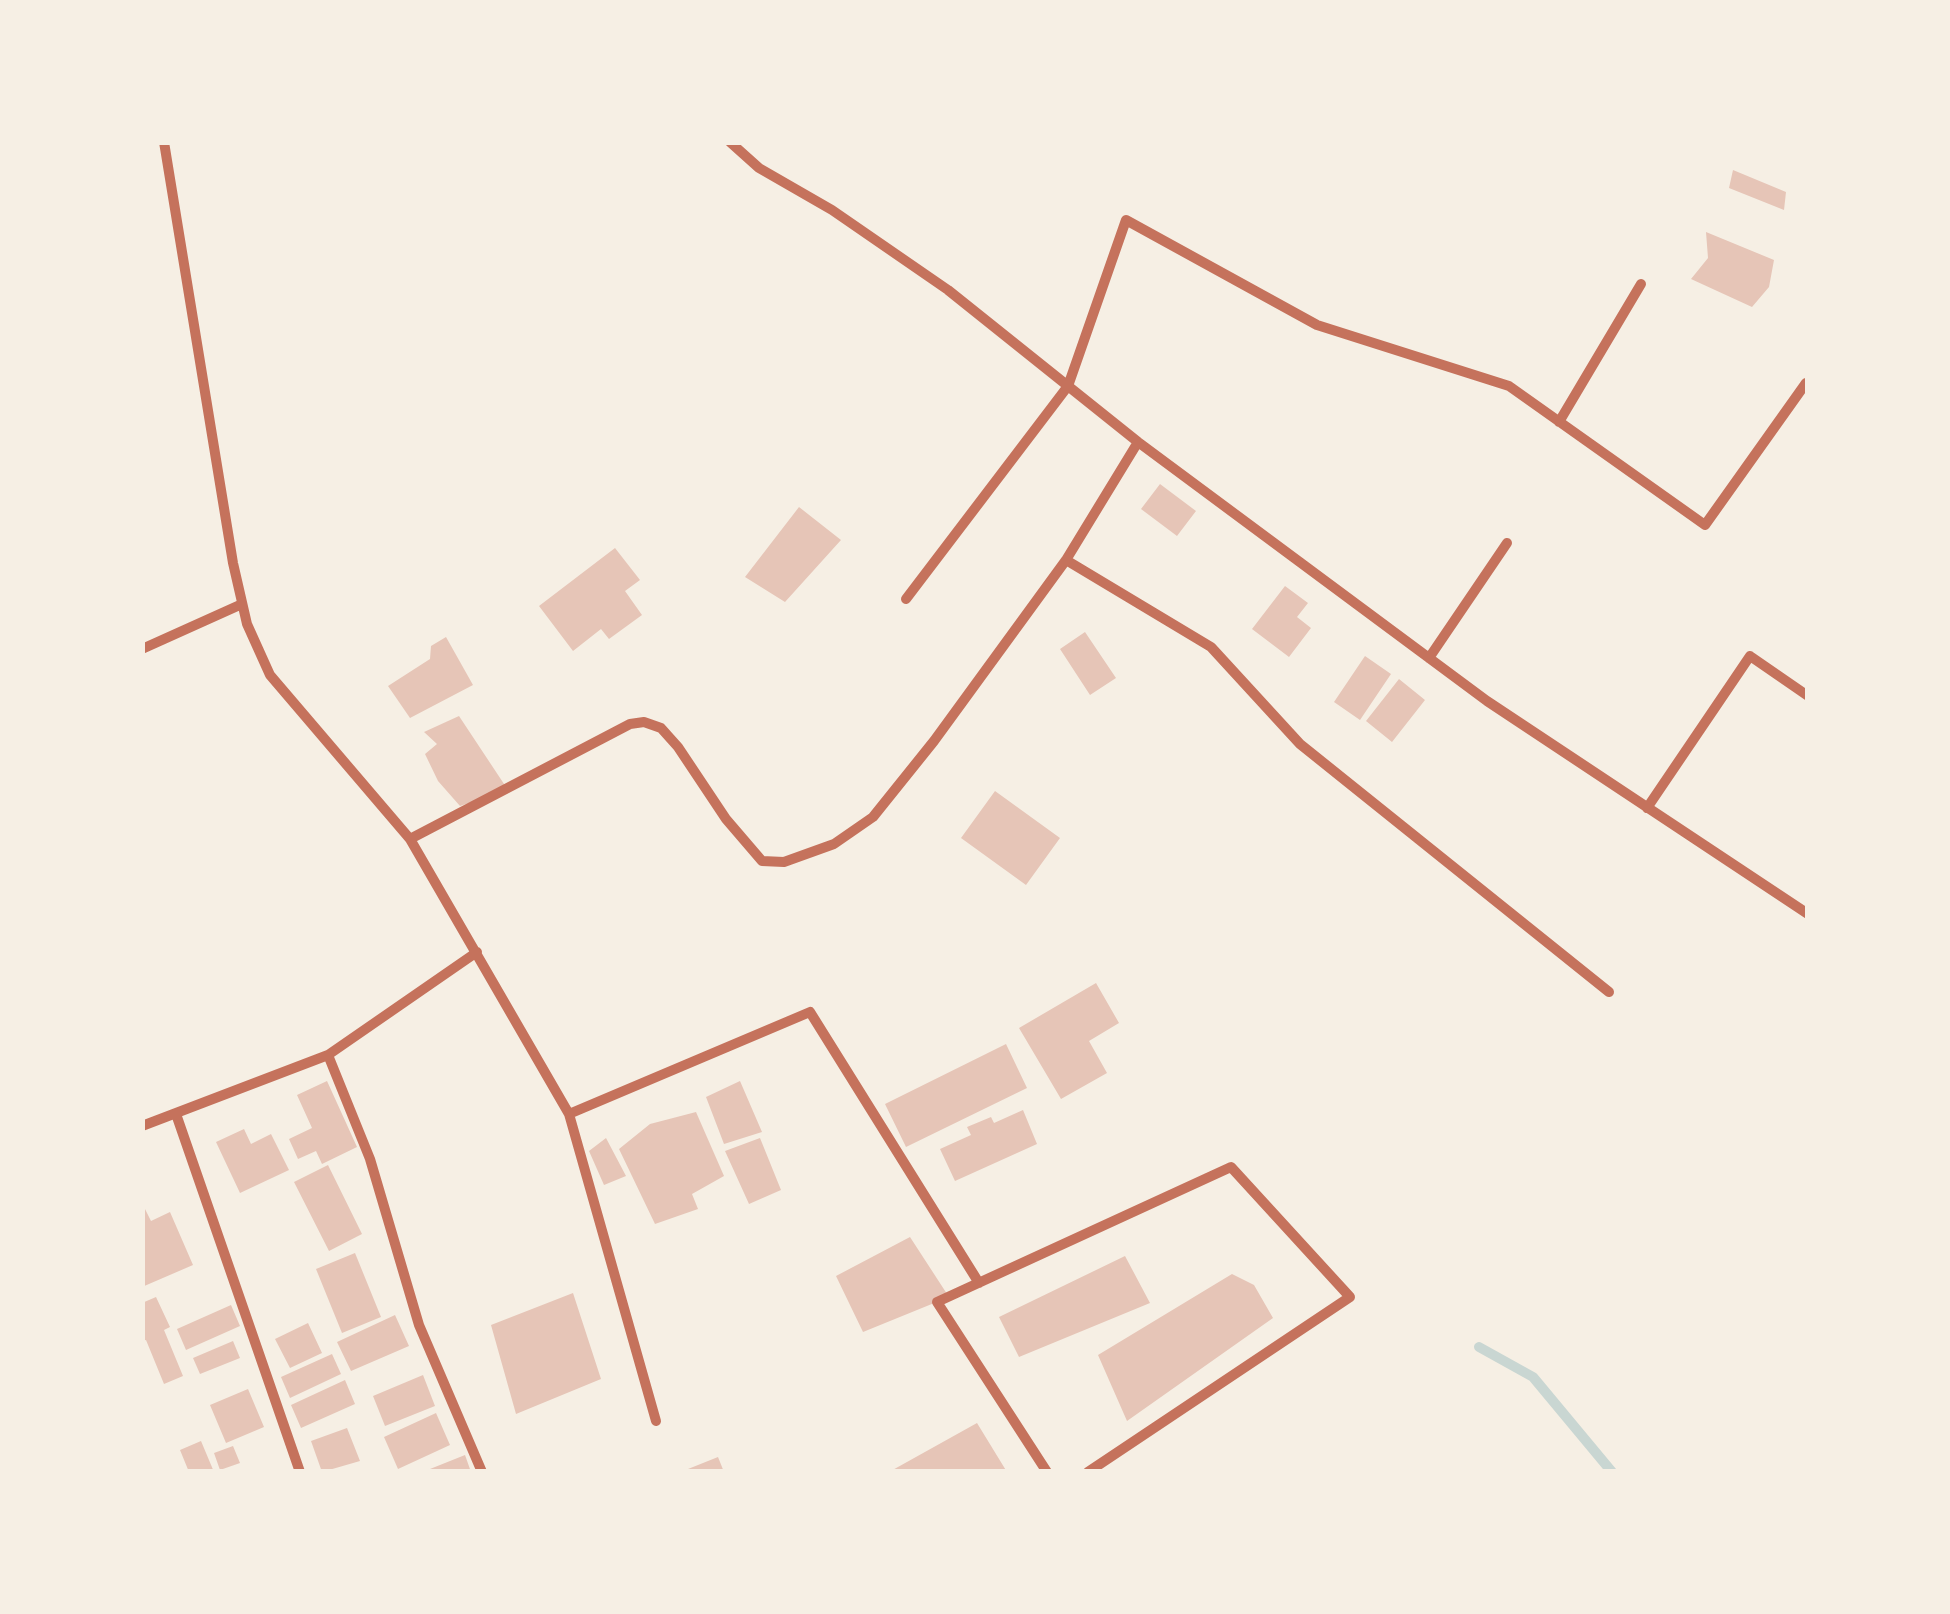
<!DOCTYPE html>
<html>
<head>
<meta charset="utf-8">
<style>
	body { margin:0 }
	#map { position:relative; width:1950px; height:1614px; overflow:hidden; background:#f6efe4; font-family:"Space Grotesk",sans-serif }
	canvas { display:block }
	.frame { position:absolute; inset:0; border:145px solid #f6efe4; pointer-events:none }
</style>
</head>
<body>
<div id="map">
<canvas width="1950" height="1614"></canvas>
<div class="frame"></div>
</div>
<script>
const context = document.querySelector('canvas').getContext('2d');
context.lineJoin = 'round';
const shape = rows => new Path2D(rows.map(r => 'M' + r).join(''));
function strokePath(path, color, width, dash) { context.strokeStyle = color; context.lineWidth = width; context.lineCap = dash ? 'butt' : 'round'; context.setLineDash(dash || []); context.stroke(path); }
function fill(path, color) { context.fillStyle = color; context.fill(path, 'evenodd'); }
strokePath(shape([
	[1479,1347,1533,1377,1612,1472]
]), '#c9d6d2', 10);
fill(shape([
	[1733,170,1786,192,1784,210,1729,188],
	[1706,232,1774,260,1769,287,1752,307,1691,279,1708,258],
	[1160,484,1196,511,1177,536,1141,509],
	[799,507,841,540,785,602,745,577],
	[615,548,640,580,625,591,642,615,609,639,601,629,573,651,539,606],
	[1285,586,1308,603,1297,617,1311,628,1289,657,1252,629],
	[1085,632,1116,678,1090,695,1060,649],
	[446,637,473,685,410,718,388,686,430,659,431,646],
	[1365,656,1391,674,1360,720,1334,702],
	[1399,679,1425,700,1392,742,1366,721],
	[459,716,508,790,460,806,438,781,425,754,437,744,424,732],
	[995,791,1060,838,1026,885,961,838],
	[1096,983,1119,1023,1089,1041,1107,1073,1061,1099,1019,1028],
	[1006,1044,1027,1088,906,1147,885,1104],
	[327,1081,357,1147,322,1164,316,1151,298,1159,289,1139,312,1128,297,1095],
	[740,1081,762,1132,724,1144,706,1097],
	[1023,1110,1037,1144,955,1181,940,1149,971,1135,967,1127,991,1117,994,1123],
	[696,1112,724,1176,692,1194,698,1209,655,1224,619,1149,650,1124],
	[244,1129,251,1144,271,1134,289,1170,240,1193,216,1142],
	[606,1138,626,1176,604,1185,589,1151],
	[760,1138,781,1190,749,1204,725,1151],
	[328,1165,362,1234,329,1251,294,1182],
	[142,1203,151,1221,170,1212,193,1265,142,1287],
	[910,1237,949,1297,863,1332,836,1276],
	[355,1253,381,1317,342,1333,316,1269],
	[1125,1256,1150,1303,1019,1357,999,1317],
	[1232,1274,1254,1285,1273,1318,1127,1421,1098,1355],
	[573,1293,601,1379,516,1414,491,1325],
	[156,1297,170,1327,164,1330,183,1376,164,1384,146,1340,142,1341,142,1303],
	[231,1305,240,1326,186,1350,177,1329],
	[395,1315,409,1346,351,1371,337,1342],
	[308,1323,322,1353,290,1368,275,1339],
	[233,1341,240,1358,200,1374,193,1358],
	[332,1354,341,1374,290,1398,281,1377],
	[423,1375,435,1406,385,1426,373,1396],
	[345,1380,355,1404,301,1428,291,1405],
	[248,1389,264,1427,226,1443,210,1405],
	[436,1413,450,1445,398,1469,384,1437],
	[977,1423,1007,1472,889,1472],
	[347,1428,360,1461,322,1472,311,1441],
	[201,1441,214,1472,189,1472,180,1450],
	[233,1446,240,1463,220,1470,214,1453],
	[465,1455,471,1472,425,1472,425,1471],
	[718,1457,724,1472,683,1472,683,1471]
]), '#e6c5b7');
strokePath(shape([
	[164,142,233,563,247,624,270,675,410,839,569,1114,656,1421],
	[730,142,759,168,832,210,948,290,1138,442,1487,701,1808,914],
	[1559,422,1641,284],
	[1066,560,1211,647,1300,744,1609,992],
	[906,599,1068,386,1126,220,1317,325,1509,386,1705,525,1806,383],
	[142,649,242,604],
	[1429,658,1507,543],
	[1647,808,1750,656,1808,696],
	[410,839,630,724,644,722,661,728,678,747,726,819,762,861,784,862,834,844,873,817,934,741,1066,560,1138,442],
	[328,1055,370,1159,419,1325,482,1472],
	[176,1114,300,1472],
	[569,1114,810,1012,979,1283],
	[142,1126,328,1055,477,952],
	[1047,1472,937,1302,1231,1167,1350,1297,1088,1472]
]), '#c5725c', 10);
</script>
</body>
</html>
